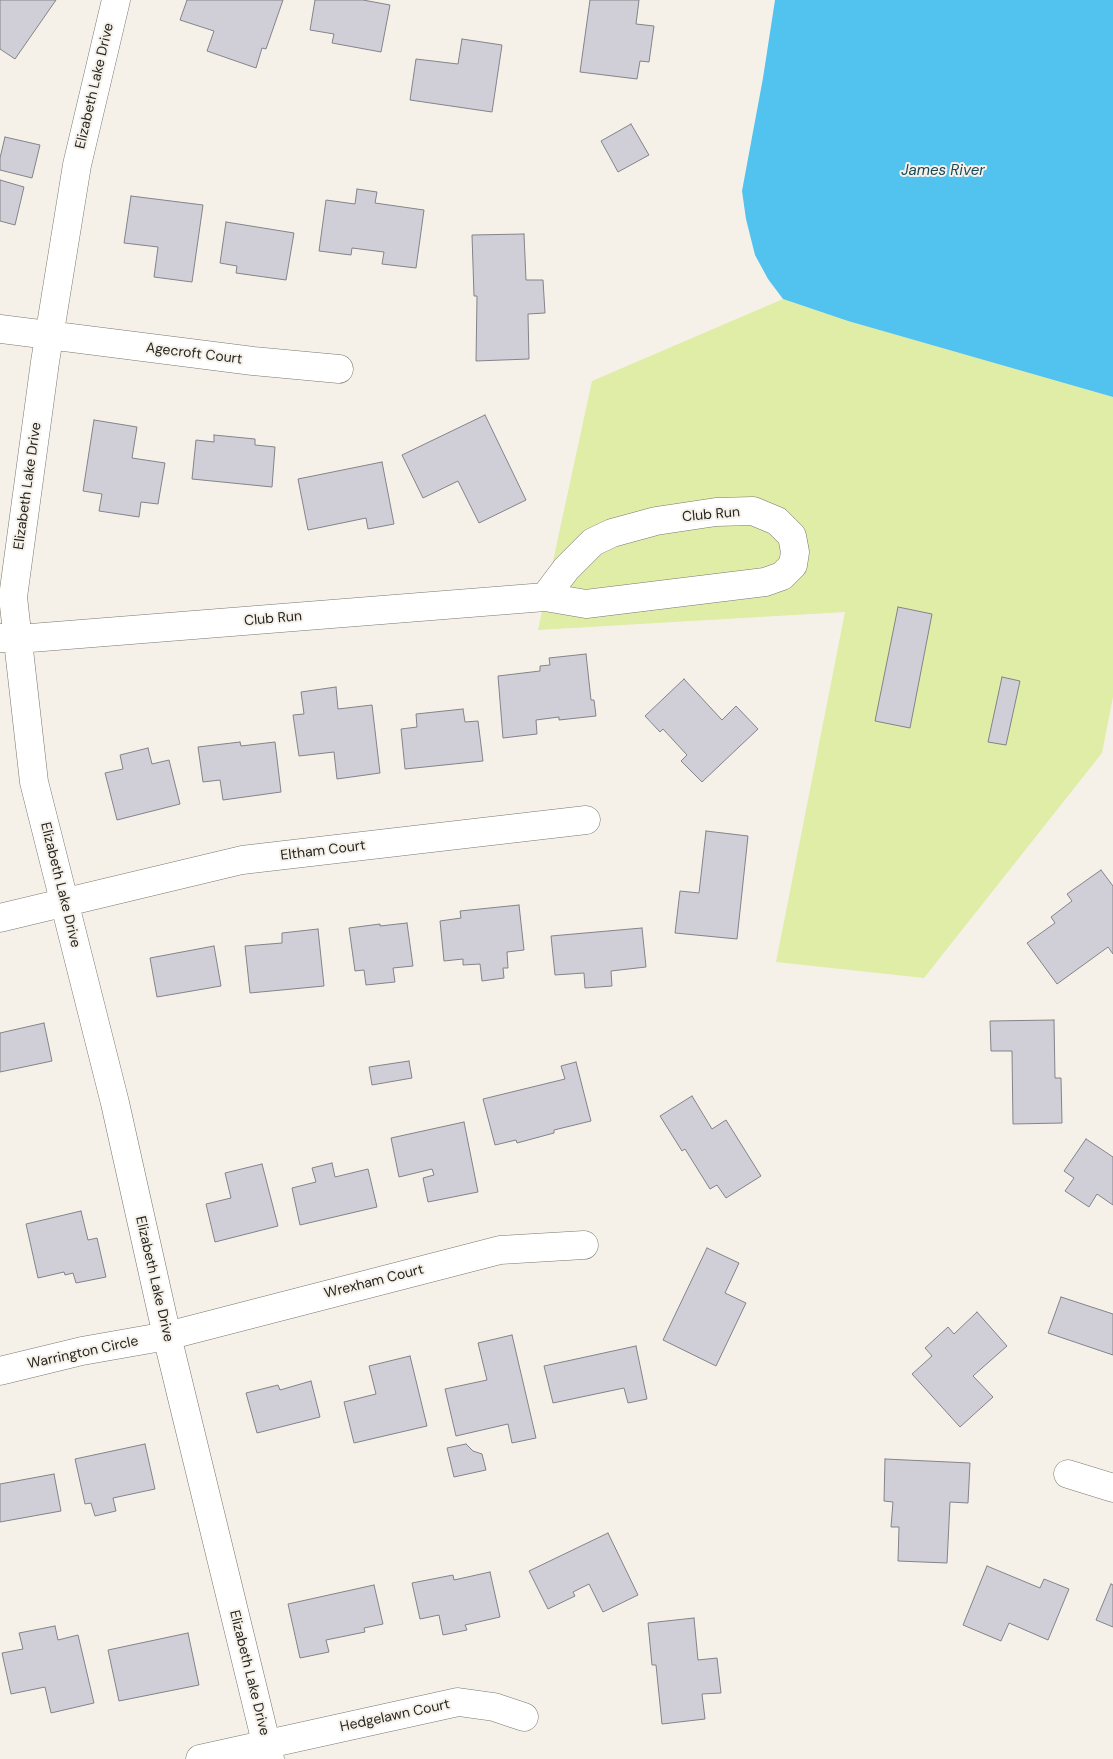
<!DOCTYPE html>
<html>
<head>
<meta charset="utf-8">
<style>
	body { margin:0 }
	canvas { display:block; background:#f5f1e9 }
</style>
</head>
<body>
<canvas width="1113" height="1759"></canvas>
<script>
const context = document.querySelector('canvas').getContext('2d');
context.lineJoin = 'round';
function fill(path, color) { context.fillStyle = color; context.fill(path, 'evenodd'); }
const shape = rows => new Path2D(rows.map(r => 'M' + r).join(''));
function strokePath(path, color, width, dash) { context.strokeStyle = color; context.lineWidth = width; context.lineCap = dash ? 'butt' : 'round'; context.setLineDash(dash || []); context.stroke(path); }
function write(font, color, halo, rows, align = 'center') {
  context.font = font + ' "DM Sans",sans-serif'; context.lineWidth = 4; context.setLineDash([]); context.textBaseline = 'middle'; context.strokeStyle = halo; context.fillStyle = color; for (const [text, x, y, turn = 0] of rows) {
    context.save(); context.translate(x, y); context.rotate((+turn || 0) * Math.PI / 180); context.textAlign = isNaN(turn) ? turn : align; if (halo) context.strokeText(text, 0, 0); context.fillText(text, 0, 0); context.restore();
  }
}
fill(shape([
	[783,299,848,321,1113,397,1113,697,1102,753,924,978,776,962,845,612,538,630,592,381]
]), '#e0eda7');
fill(shape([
	[775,0,1113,0,1113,397,848,321,783,299,768,279,755,255,746,219,742,191,763,78]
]), '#52c2ee');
const building = shape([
	[0,0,56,0,15,59,0,49,0,0],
	[187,0,283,0,266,49,262,48,256,68,207,51,214,31,180,20,187,0],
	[315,0,363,0,390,5,381,52,332,43,334,34,310,30,315,0],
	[590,0,639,0,636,24,654,26,649,62,640,61,637,79,580,72,590,0],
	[462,39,502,45,492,112,410,100,416,59,458,64,462,39],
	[631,124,649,155,618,172,601,141,631,124],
	[5,137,40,145,32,178,0,170,0,158,5,137],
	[0,180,24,187,15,225,0,221,0,180],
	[357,189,377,192,375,203,424,210,416,268,382,264,384,252,352,248,351,255,319,251,326,200,355,204,357,189],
	[131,196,203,205,192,282,154,277,158,247,124,243,131,196],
	[226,222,294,233,286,280,236,273,237,266,220,263,226,222],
	[524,234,526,280,543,280,545,313,528,314,529,359,476,361,477,296,474,296,472,235,524,234],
	[485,415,526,500,479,523,458,481,423,498,402,455,485,415],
	[94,420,137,427,132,458,165,463,158,504,141,502,139,517,99,511,102,494,83,491,94,420],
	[214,435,255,439,255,445,275,447,272,487,192,479,196,440,214,442,214,435],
	[382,462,394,524,368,529,366,518,308,530,298,479,382,462],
	[898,607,932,614,910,728,875,721,898,607],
	[586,654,591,700,594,700,596,716,559,720,559,717,536,720,537,734,503,738,498,676,540,671,540,666,550,665,549,658,586,654],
	[1002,677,1020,681,1006,745,988,742,1002,677],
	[684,679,722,720,736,706,758,729,702,782,681,761,687,755,663,729,660,732,645,716,684,679],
	[336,687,338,709,372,705,380,773,337,779,334,752,299,756,293,715,304,714,301,692,336,687],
	[463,709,465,722,478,721,483,761,405,769,401,729,417,727,416,714,463,709],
	[240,742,241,746,275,742,281,792,223,800,220,780,203,782,198,747,240,742],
	[148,748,152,764,169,760,180,804,117,820,105,773,123,769,120,755,148,748],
	[706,831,748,836,737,939,675,933,680,891,699,893,706,831],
	[1101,870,1113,886,1113,954,1108,947,1057,984,1027,943,1055,923,1051,917,1072,901,1067,894,1101,870],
	[519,905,524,950,507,952,508,968,503,968,504,978,482,981,480,964,463,965,463,959,444,961,440,921,461,918,460,911,519,905],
	[407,923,413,966,393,968,395,982,366,985,364,970,355,971,349,928,380,924,380,926,407,923],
	[642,928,646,967,611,971,612,986,585,988,584,973,555,975,551,936,642,928],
	[318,929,324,986,250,993,245,946,282,943,282,933,318,929],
	[214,946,221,986,157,997,150,958,214,946],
	[1054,1020,1055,1078,1061,1078,1062,1123,1013,1124,1012,1051,991,1051,990,1021,1054,1020],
	[44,1023,52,1061,0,1072,0,1033,44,1023],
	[409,1061,412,1078,372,1085,369,1067,409,1061],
	[576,1062,591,1121,554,1130,554,1133,517,1143,516,1140,495,1145,483,1099,565,1079,561,1066,576,1062],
	[692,1096,712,1129,726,1120,761,1176,726,1198,717,1185,710,1189,685,1149,682,1151,660,1116,692,1096],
	[464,1122,478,1192,428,1202,423,1178,434,1175,432,1169,399,1177,391,1138,464,1122],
	[1086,1139,1113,1157,1113,1205,1097,1194,1089,1207,1065,1191,1074,1178,1064,1171,1086,1139],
	[332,1163,335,1177,368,1169,377,1207,300,1225,292,1188,316,1182,312,1168,332,1163],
	[262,1164,278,1226,215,1242,206,1204,231,1198,225,1173,262,1164],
	[81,1211,88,1240,97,1238,106,1277,76,1283,73,1273,65,1275,64,1272,38,1278,26,1224,81,1211],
	[707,1248,739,1263,725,1293,746,1303,716,1366,663,1340,707,1248],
	[1061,1297,1113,1314,1113,1355,1048,1333,1061,1297],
	[977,1312,1007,1346,973,1376,993,1397,960,1427,912,1374,932,1356,925,1348,948,1327,954,1334,977,1312],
	[512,1335,536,1438,512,1443,508,1424,456,1436,445,1389,487,1380,478,1343,512,1335],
	[636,1346,647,1399,628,1403,624,1388,553,1403,544,1366,636,1346],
	[410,1356,427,1426,354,1443,344,1402,376,1394,369,1366,410,1356],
	[311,1381,320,1417,257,1433,246,1393,278,1385,280,1390,311,1381],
	[145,1444,155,1489,113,1498,116,1511,95,1516,91,1503,85,1504,75,1459,145,1444],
	[466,1444,473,1451,482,1454,486,1470,454,1477,447,1448,466,1444],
	[885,1459,970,1463,968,1503,950,1502,947,1563,898,1561,899,1527,891,1527,893,1502,884,1501,885,1459],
	[54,1474,61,1511,0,1522,0,1484,54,1474],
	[608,1533,638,1595,603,1612,589,1584,573,1592,575,1596,548,1609,529,1571,608,1533],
	[987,1566,1040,1588,1044,1579,1069,1589,1048,1640,1009,1623,1001,1641,963,1625,987,1566],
	[490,1572,500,1617,465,1625,467,1630,443,1635,439,1615,420,1619,412,1583,453,1575,454,1580,490,1572],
	[1111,1584,1113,1585,1113,1627,1096,1620,1111,1584],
	[374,1585,383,1624,364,1628,365,1632,326,1640,329,1652,300,1658,288,1604,374,1585],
	[694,1618,698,1660,717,1658,721,1693,702,1694,705,1719,662,1724,656,1665,652,1665,648,1623,694,1618],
	[55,1626,58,1640,78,1635,94,1703,51,1713,45,1687,11,1694,2,1653,23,1649,19,1633,55,1626],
	[188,1633,199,1685,119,1701,108,1650,188,1633]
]);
fill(building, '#d0cfd7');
strokePath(building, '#84838a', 1);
const minor = shape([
	[116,0,77,165,45,362,13,597,34,782,115,1103,167,1336,270,1759],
	[0,329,253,361,339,369],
	[1,638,18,639,545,597,586,604,765,582,782,576,793,565,795,552,792,536,777,521,753,511,716,512,656,521,612,533,593,542,566,569,545,597],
	[0,918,242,860,586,820],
	[0,1371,82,1351,167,1336,500,1250,584,1245],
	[1068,1474,1113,1488],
	[200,1759,458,1702,494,1707,524,1717]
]);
strokePath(minor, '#7a7770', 29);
strokePath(minor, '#fff', 28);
write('14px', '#262522', '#f5f1e9', [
	["Elizabeth Lake Drive",95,86,-77],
	["Agecroft Court",194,354,7],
	["Elizabeth Lake Drive",28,486,-82],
	["Club Run",711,515,-5],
	["Club Run",273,619,-5],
	["Eltham Court",323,851,-7],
	["Elizabeth Lake Drive",60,885,76],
	["Elizabeth Lake Drive",154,1279,77],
	["Wrexham Court",374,1282,-14],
	["Warrington Circle",83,1353,-12],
	["Elizabeth Lake Drive",249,1673,76],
	["Hedgelawn Court",395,1716,-12]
]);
write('italic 15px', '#18475a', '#f5f1e9', [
	["James River",943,171]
]);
</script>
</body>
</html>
